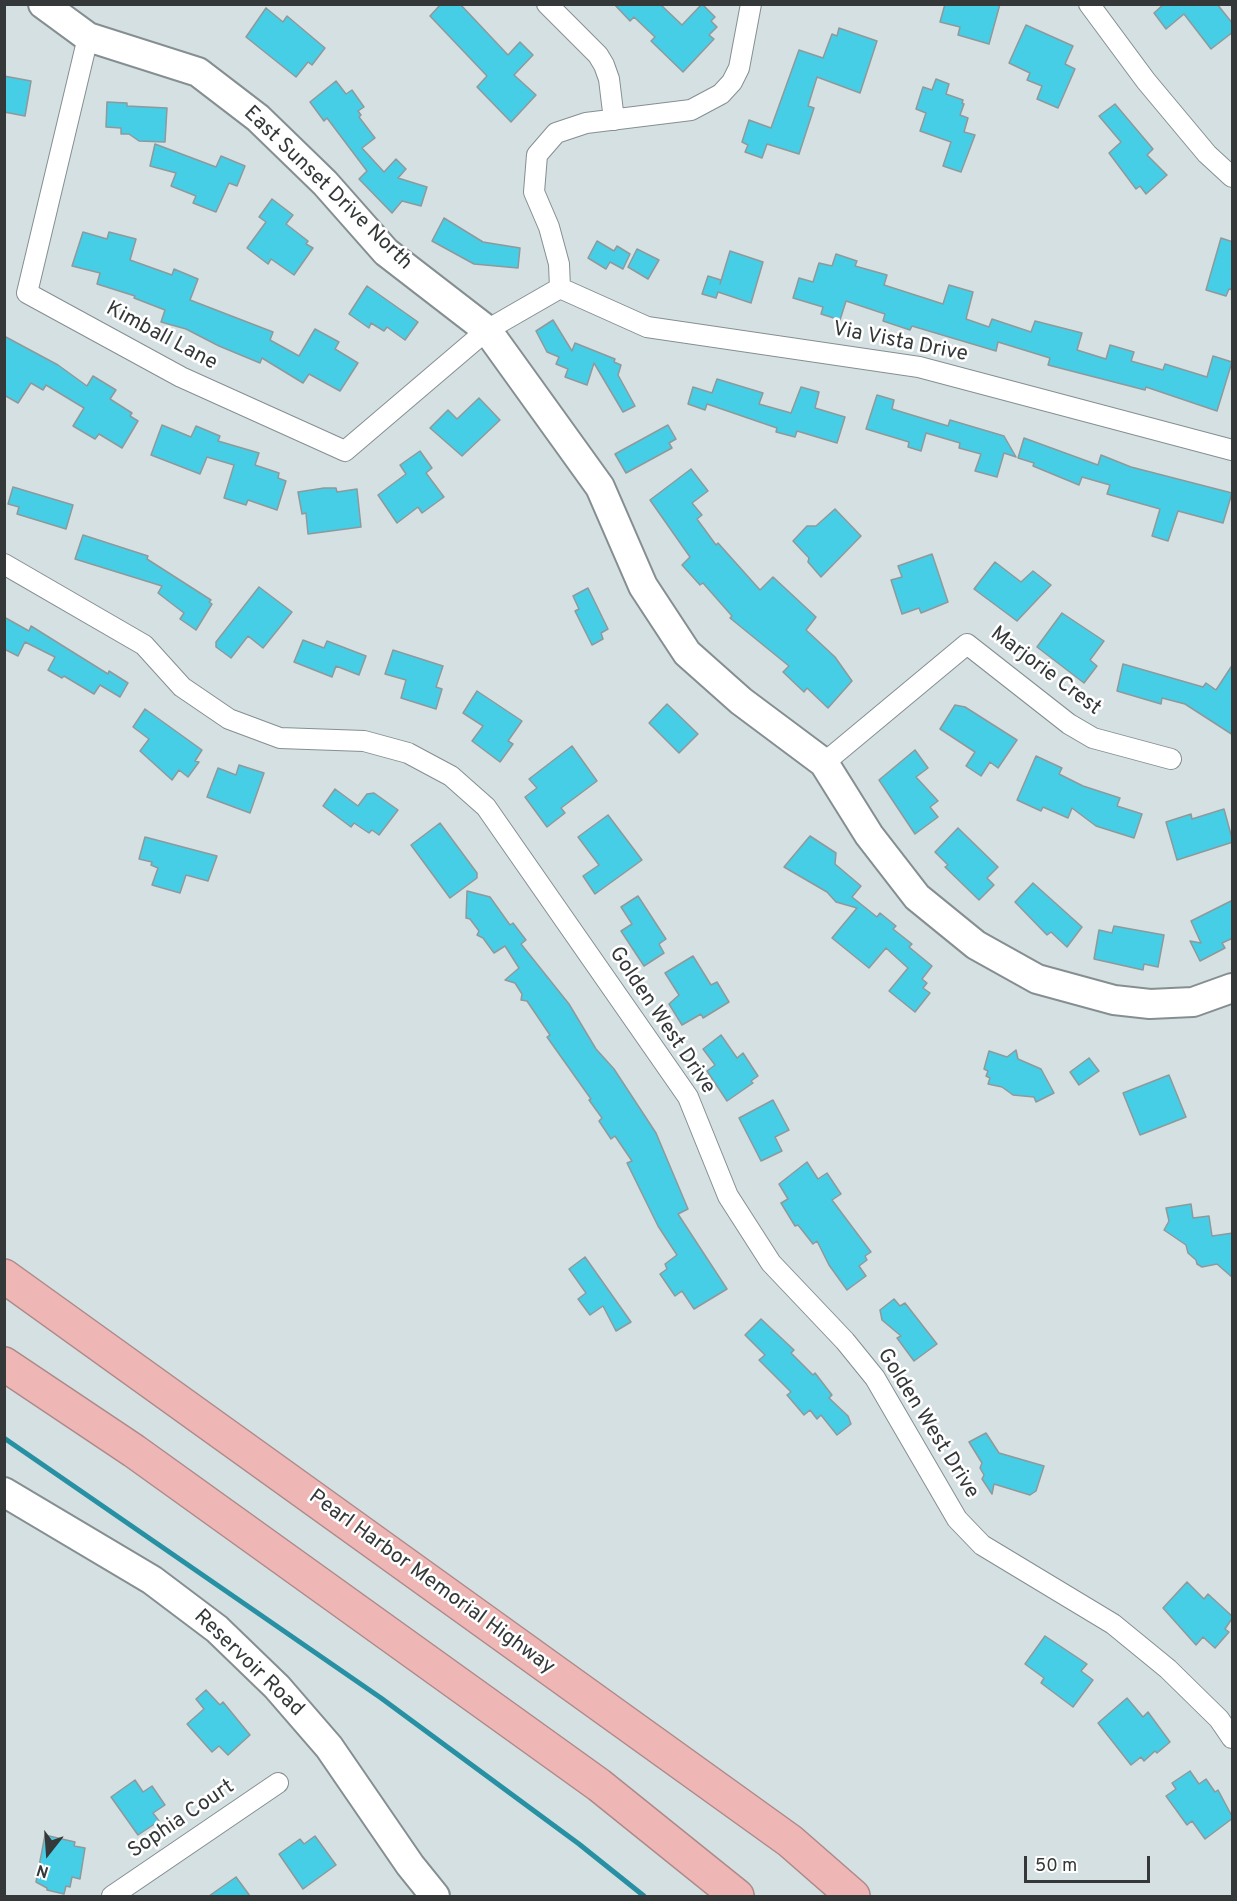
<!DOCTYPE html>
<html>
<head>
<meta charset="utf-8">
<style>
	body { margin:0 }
	#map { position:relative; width:1237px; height:1901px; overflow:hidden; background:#d5e0e3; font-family:Overpass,sans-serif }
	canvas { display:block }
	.frame { position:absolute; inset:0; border:6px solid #343839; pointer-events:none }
	.north { position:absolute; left:18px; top:1823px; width:60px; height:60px; -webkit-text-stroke:4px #fff; paint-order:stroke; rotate:197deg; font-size:16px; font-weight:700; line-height:24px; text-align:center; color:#343839 }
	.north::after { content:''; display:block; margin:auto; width:21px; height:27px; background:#343839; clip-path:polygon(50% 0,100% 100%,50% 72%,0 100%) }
	.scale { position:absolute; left:1024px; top:1856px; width:126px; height:27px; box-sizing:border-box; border:3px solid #343839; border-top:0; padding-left:8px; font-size:18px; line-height:21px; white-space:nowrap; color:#343839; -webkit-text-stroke:4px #fff; paint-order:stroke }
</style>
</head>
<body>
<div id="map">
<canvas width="1237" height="1901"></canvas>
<div class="frame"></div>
<div class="north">N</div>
<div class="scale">50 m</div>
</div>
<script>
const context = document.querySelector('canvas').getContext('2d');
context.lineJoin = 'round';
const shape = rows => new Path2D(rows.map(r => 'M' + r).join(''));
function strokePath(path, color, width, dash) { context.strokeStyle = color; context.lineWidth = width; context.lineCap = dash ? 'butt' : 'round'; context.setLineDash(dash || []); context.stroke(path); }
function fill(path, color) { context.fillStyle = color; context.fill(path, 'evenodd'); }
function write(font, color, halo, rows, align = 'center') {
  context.font = font + ' Overpass,sans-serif'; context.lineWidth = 5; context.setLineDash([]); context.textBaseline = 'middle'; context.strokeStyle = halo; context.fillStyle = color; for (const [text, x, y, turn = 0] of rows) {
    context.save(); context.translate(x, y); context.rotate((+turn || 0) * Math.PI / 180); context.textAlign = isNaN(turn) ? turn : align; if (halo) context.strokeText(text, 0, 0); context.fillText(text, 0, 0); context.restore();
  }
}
strokePath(shape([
	[4,1438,381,1698,579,1844,644,1896]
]), '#2791a3', 5);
const building = shape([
	[441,4,460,4,508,55,520,42,533,55,514,75,536,95,511,122,477,87,487,76,430,16,441,4],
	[614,4,660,4,682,25,702,4,715,17,711,21,717,27,709,35,714,39,683,72,651,41,655,37,634,17,630,21,614,4],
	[945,4,1000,4,989,44,958,35,960,27,940,22,945,4],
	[1164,4,1217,4,1233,24,1233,32,1211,49,1184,14,1166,29,1154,13,1164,4],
	[266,8,283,22,287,16,325,48,312,65,308,62,296,77,246,37,266,8],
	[1026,25,1073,46,1065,64,1075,69,1058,108,1037,99,1042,86,1027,80,1030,73,1009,63,1026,25],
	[839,28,877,41,860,93,817,77,808,106,814,108,799,154,767,144,762,158,745,152,748,145,742,142,749,120,771,128,799,50,823,58,832,34,837,36,839,28],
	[4,76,31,81,25,116,4,112,4,76],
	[936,79,949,84,946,94,963,100,962,103,964,104,960,115,968,118,964,132,975,135,961,172,943,166,951,142,920,131,926,113,916,109,923,87,932,90,936,79],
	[336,81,346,94,352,90,364,107,358,111,361,115,359,117,375,138,362,148,384,172,396,159,406,169,398,178,427,187,421,206,402,201,392,213,359,179,367,171,327,118,324,121,310,102,336,81],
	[107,102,127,103,127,106,167,108,165,142,139,141,129,134,121,134,121,128,106,127,107,102],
	[1115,104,1153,149,1147,155,1167,175,1146,194,1140,186,1136,189,1109,153,1121,142,1099,116,1115,104],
	[155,144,216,167,221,156,245,166,237,186,229,183,216,212,193,203,196,196,171,186,176,173,150,166,155,144],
	[272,199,293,215,286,224,308,241,306,244,313,248,294,275,271,259,268,264,247,248,266,222,259,217,272,199],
	[444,218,483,242,520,248,518,268,474,264,432,241,444,218],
	[83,232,107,239,109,232,136,239,130,260,172,275,174,269,198,279,190,300,273,332,270,340,299,356,315,329,339,342,335,349,358,363,340,391,309,374,303,383,262,358,260,363,219,346,186,329,161,322,165,310,134,298,135,296,97,284,100,273,72,266,83,232],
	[1221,238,1233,242,1233,290,1229,289,1226,296,1206,290,1221,238],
	[597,241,614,251,617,246,630,254,623,269,610,262,606,269,588,258,597,241],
	[637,249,659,260,648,279,628,267,637,249],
	[730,251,763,262,751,303,718,292,716,298,702,294,708,276,721,280,720,284,730,251],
	[836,254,857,261,855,266,887,275,884,285,943,304,949,285,973,292,966,319,989,327,992,319,1031,332,1035,321,1082,333,1077,350,1106,359,1110,345,1134,352,1131,361,1163,370,1165,364,1207,377,1213,356,1232,362,1217,411,1146,387,1145,390,1048,365,1050,358,998,342,996,351,912,326,910,330,883,321,885,314,846,301,840,320,821,314,823,307,793,298,799,278,813,282,819,263,832,266,836,254],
	[367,286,418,322,405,340,387,327,384,331,371,323,369,328,349,314,367,286],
	[553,320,572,351,575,343,615,359,614,362,621,365,618,375,635,406,623,412,594,363,587,385,565,377,568,369,556,364,559,357,547,352,536,331,553,320],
	[4,336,58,365,87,386,93,376,116,390,110,399,132,413,130,416,138,421,122,448,99,434,95,439,73,426,84,408,46,385,43,390,31,383,18,403,4,395,4,336],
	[717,379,763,393,759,404,791,413,801,387,819,392,815,408,845,417,837,443,797,431,795,437,776,432,777,428,707,404,705,410,688,404,693,387,712,393,717,379],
	[877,395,894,400,892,409,948,426,950,420,1004,436,1016,457,1004,453,997,477,975,471,981,454,959,448,960,443,926,433,921,451,908,447,909,442,866,429,877,395],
	[479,398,500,420,462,456,430,428,448,410,457,419,479,398],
	[162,425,191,437,196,426,220,436,218,441,259,453,255,465,279,473,278,478,286,481,277,510,248,500,246,505,224,498,234,465,207,457,200,474,151,455,162,425],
	[668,425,676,439,669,443,672,448,626,473,615,454,668,425],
	[1024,438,1098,465,1101,455,1131,467,1232,493,1223,523,1178,511,1168,541,1152,536,1160,509,1107,494,1110,485,1082,477,1079,485,1033,466,1034,463,1018,458,1024,438],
	[420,451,432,468,426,473,444,497,422,513,418,507,397,523,378,495,406,474,400,465,420,451],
	[691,469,708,491,692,503,702,515,697,519,716,545,718,543,760,590,773,577,816,617,806,630,835,657,852,681,828,708,807,688,804,692,783,672,789,666,730,618,732,616,703,583,700,585,682,565,690,557,650,500,691,469],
	[13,487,73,505,66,529,17,514,19,507,8,504,13,487],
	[324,488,336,488,337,492,357,489,361,527,308,534,306,513,302,514,298,492,324,488],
	[835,509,861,536,821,577,808,562,809,558,793,541,807,526,816,526,835,509],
	[83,535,148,556,147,559,211,600,209,602,212,604,196,630,180,619,184,613,158,593,162,586,75,559,83,535],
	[932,554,948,602,921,613,919,608,902,614,891,580,902,577,898,566,932,554],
	[995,562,1021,582,1033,571,1051,585,1017,621,974,589,995,562],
	[259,587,292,612,263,648,248,636,231,658,216,647,216,642,259,587],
	[588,588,608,629,601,633,603,639,592,645,575,611,579,609,573,596,588,588],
	[1062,613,1104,641,1090,660,1097,666,1084,683,1037,647,1062,613],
	[4,617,29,631,31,626,108,674,109,671,128,683,120,697,100,685,94,694,64,676,62,678,48,670,55,657,25,642,18,656,4,649,4,617],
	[303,640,324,648,327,641,366,656,359,675,336,666,332,677,294,662,303,640],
	[393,650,443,666,436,687,442,689,436,709,401,698,406,680,385,674,393,650],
	[1123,664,1203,687,1206,683,1216,690,1233,664,1233,735,1185,704,1162,698,1161,704,1117,691,1123,664],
	[477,691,522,721,508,741,513,744,500,762,472,741,483,726,463,713,477,691],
	[667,704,698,734,679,753,649,723,667,704],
	[955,705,965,707,1017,740,998,768,990,762,981,776,966,766,975,752,940,729,955,705],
	[145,709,202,750,195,761,199,762,188,777,179,770,172,780,140,751,149,739,133,727,145,709],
	[572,746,597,781,561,808,565,813,547,827,525,797,537,788,529,779,572,746],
	[915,750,928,768,916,777,938,801,930,807,938,817,915,834,879,780,915,750],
	[1036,756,1062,768,1059,774,1083,786,1120,798,1117,806,1142,814,1134,838,1096,826,1072,808,1068,818,1043,807,1041,811,1017,800,1036,756],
	[239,765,264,773,250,813,207,797,218,768,236,775,239,765],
	[335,789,358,806,367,794,374,793,398,810,379,835,372,830,369,833,354,823,351,827,323,806,335,789],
	[1224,809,1233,842,1177,860,1166,822,1191,814,1192,819,1224,809],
	[608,815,642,860,595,894,583,876,599,865,578,837,608,815],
	[440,823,477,873,477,878,450,898,411,845,440,823],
	[958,828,998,867,987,878,994,885,979,900,945,867,948,865,935,852,958,828],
	[810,836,836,853,835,864,861,886,852,897,877,917,880,913,896,926,893,929,912,944,909,947,932,966,922,979,927,983,923,988,930,993,915,1012,889,991,908,968,886,948,869,968,832,938,857,908,836,902,827,892,784,867,810,836],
	[145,837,217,856,208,881,186,875,180,893,152,885,158,868,151,865,152,862,139,859,145,837],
	[1033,883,1082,927,1067,947,1051,932,1047,935,1015,902,1033,883],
	[467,891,490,897,510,925,513,923,526,940,521,944,569,1004,596,1049,614,1069,656,1133,688,1209,678,1214,727,1289,694,1309,682,1291,675,1296,660,1274,667,1269,665,1264,677,1255,658,1226,627,1163,632,1161,615,1136,611,1139,599,1121,602,1118,589,1100,591,1099,547,1037,550,1035,527,1001,521,1000,522,994,515,983,505,980,519,968,505,946,494,953,483,938,477,935,479,931,470,919,466,918,467,891],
	[638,896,666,939,659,944,664,953,644,966,621,931,632,924,621,907,638,896],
	[1233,900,1233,938,1222,943,1225,948,1200,961,1190,941,1201,943,1191,921,1233,900],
	[1114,926,1164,935,1158,967,1144,964,1143,970,1094,959,1099,930,1112,933,1114,926],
	[693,956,711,985,717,982,729,1002,703,1018,701,1014,682,1025,669,1004,679,995,665,973,693,956],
	[721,1035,737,1058,743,1053,758,1076,751,1081,753,1083,727,1101,707,1071,715,1065,703,1049,721,1035],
	[1016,1050,1018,1059,1041,1069,1054,1093,1036,1102,1034,1097,1013,1095,1002,1087,988,1084,990,1078,986,1076,988,1071,984,1069,989,1051,1007,1057,1016,1050],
	[1089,1058,1099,1071,1079,1085,1070,1072,1089,1058],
	[1169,1075,1186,1117,1140,1135,1123,1093,1169,1075],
	[773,1100,789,1130,775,1137,782,1151,761,1161,739,1118,773,1100],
	[807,1162,818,1179,827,1173,841,1194,832,1200,871,1252,865,1256,867,1260,859,1266,866,1276,847,1290,829,1265,817,1241,813,1244,798,1225,795,1226,781,1203,788,1199,779,1184,807,1162],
	[1191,1204,1193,1218,1209,1216,1212,1236,1233,1233,1233,1278,1217,1264,1202,1267,1197,1264,1196,1260,1188,1253,1186,1245,1164,1230,1169,1221,1166,1208,1191,1204],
	[585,1257,631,1322,616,1331,603,1306,590,1315,578,1299,586,1293,569,1269,585,1257],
	[894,1299,900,1306,905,1303,937,1344,914,1361,897,1338,901,1336,882,1320,880,1310,894,1299],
	[761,1319,794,1350,791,1353,813,1375,815,1373,832,1395,829,1398,848,1416,851,1424,837,1435,821,1415,817,1419,810,1410,804,1415,787,1395,791,1392,759,1360,765,1355,745,1335,761,1319],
	[986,1433,999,1453,1044,1466,1036,1491,1030,1495,994,1484,992,1494,982,1479,984,1475,980,1468,982,1463,969,1442,986,1433],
	[1187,1582,1204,1599,1208,1594,1233,1617,1225,1629,1229,1632,1215,1648,1203,1637,1196,1645,1163,1608,1187,1582],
	[1045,1636,1087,1664,1081,1671,1093,1680,1073,1707,1041,1683,1044,1678,1025,1664,1045,1636],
	[206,1690,220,1705,223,1702,250,1735,228,1755,219,1746,212,1752,187,1724,204,1709,196,1699,206,1690],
	[1127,1698,1143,1717,1148,1712,1170,1742,1157,1753,1155,1751,1144,1761,1141,1757,1131,1765,1098,1723,1127,1698],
	[1190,1771,1199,1784,1206,1779,1215,1792,1218,1790,1233,1818,1205,1839,1192,1821,1187,1825,1166,1796,1176,1789,1172,1783,1190,1771],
	[135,1780,143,1792,152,1786,165,1805,153,1813,159,1821,138,1835,111,1797,135,1780],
	[45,1835,75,1842,74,1846,85,1848,80,1879,72,1877,70,1887,66,1886,64,1894,47,1890,47,1888,36,1882,45,1835],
	[315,1836,336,1865,303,1889,279,1854,300,1839,304,1844,315,1836],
	[236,1877,250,1896,209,1896,236,1877]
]);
fill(building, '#46cee6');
strokePath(building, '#8e999b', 1.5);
const street = shape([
	[547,4,598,55,604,65,609,79,614,120],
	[1089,4,1146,81,1207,154,1232,177],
	[88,37,27,293,181,377,345,451,487,330,560,288,559,264,549,227,534,192,537,155,556,133,586,123,691,110,721,94,732,82,739,68,751,4],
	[560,288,647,327,919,367,1232,450],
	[4,564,144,645,182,687,229,719,280,738,364,741,408,753,451,776,486,807,688,1097,728,1196,771,1263,845,1341,875,1378,957,1519,982,1545,1113,1624,1168,1669,1219,1719,1232,1738],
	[824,763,967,644,1069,724,1093,738,1171,759],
	[112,1896,278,1783]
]);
const secondary = shape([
	[43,4,88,37,198,72,258,118,325,183,386,252,487,330,600,487,643,586,687,653,741,701,824,763,869,835,917,897,976,945,1037,979,1114,1000,1150,1004,1193,1002,1232,988],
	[4,1492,152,1580,217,1629,277,1687,329,1747,410,1865,435,1896]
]);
const highway = shape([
	[4,1276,790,1841,853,1896],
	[4,1364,134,1451,599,1785,737,1896]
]);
strokePath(street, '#858f91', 22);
strokePath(secondary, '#858f91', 32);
strokePath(highway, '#ad8a89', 36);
strokePath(street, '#fff', 20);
strokePath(secondary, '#fff', 28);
strokePath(highway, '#eeb6b4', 33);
write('21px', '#343839', '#fff', [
	["East Sunset Drive North",327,189,44],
	["Kimball Lane",161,337,28],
	["Via Vista Drive",900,343,11],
	["Marjorie Crest",1045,672,37],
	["Golden West Drive",661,1021,56],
	["Golden West Drive",927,1424,58],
	["Pearl Harbor Memorial Highway",431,1583,36],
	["Reservoir Road",248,1664,44],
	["Sophia Court",182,1820,-34]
]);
</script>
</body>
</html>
